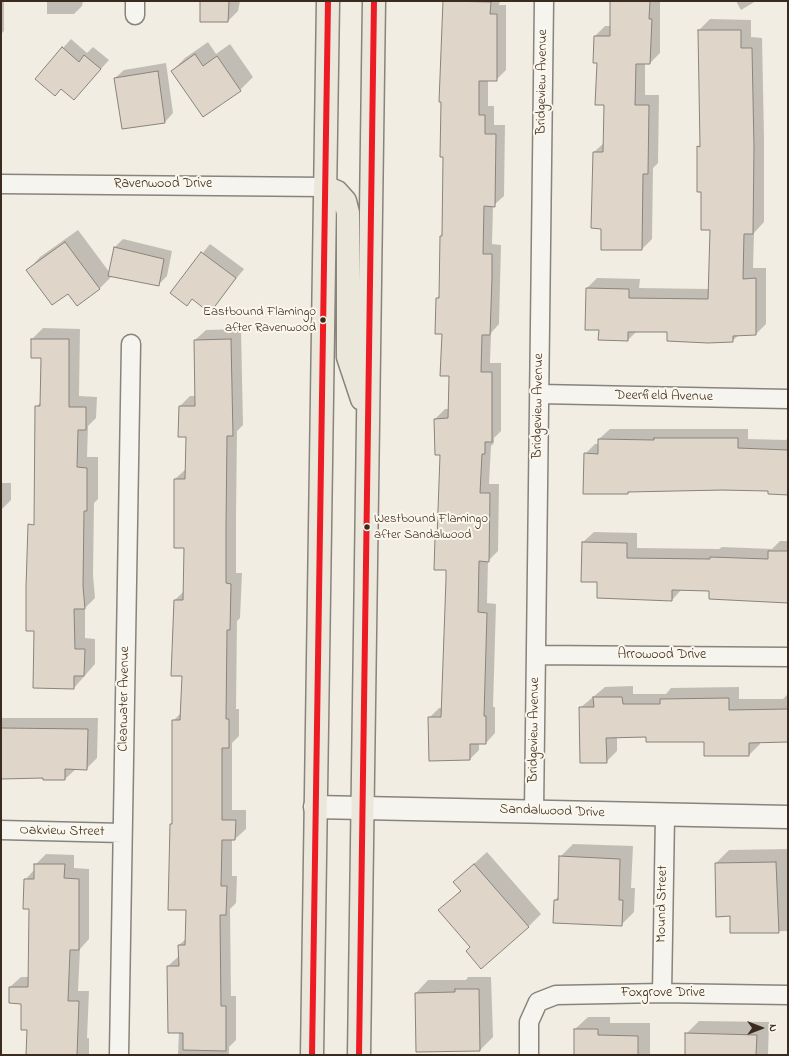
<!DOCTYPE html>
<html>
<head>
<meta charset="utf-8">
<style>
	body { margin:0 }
	#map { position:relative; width:789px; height:1056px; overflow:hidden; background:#f2ede3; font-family:"Indie Flower",sans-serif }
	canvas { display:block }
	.frame { position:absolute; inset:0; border:2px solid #3b2a1e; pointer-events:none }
	.north { position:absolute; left:741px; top:1008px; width:40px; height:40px; -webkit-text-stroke:3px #fbf7ec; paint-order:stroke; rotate:90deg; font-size:11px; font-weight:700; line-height:16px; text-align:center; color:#3b2a1e }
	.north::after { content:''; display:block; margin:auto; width:14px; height:18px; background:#3b2a1e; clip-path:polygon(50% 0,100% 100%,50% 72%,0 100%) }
</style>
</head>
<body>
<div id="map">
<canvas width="789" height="1056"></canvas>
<div class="frame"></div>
<div class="north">N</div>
</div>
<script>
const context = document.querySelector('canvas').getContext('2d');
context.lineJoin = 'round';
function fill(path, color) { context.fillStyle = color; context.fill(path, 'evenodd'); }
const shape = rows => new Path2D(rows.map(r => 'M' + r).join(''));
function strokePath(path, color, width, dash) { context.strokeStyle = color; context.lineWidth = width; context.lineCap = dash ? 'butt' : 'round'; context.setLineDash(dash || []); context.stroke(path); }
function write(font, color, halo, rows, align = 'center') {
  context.font = font + ' "Indie Flower",sans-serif'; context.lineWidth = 4; context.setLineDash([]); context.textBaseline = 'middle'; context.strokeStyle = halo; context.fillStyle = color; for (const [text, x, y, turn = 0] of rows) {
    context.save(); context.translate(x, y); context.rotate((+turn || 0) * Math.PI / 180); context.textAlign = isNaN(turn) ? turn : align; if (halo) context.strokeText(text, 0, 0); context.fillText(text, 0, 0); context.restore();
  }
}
fill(shape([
	[1,1,4,1,4,31,1,34],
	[47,1,83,1,82,6,74,14,47,14],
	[201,1,240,1,238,11,228,21],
	[444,1,500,1,499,5,506,5,506,70,496,80,488,80,488,106,494,106,494,125,505,125,504,196,493,206,492,244,501,245,499,324,491,333,490,363,501,363,501,431,494,438,494,443,491,446,489,484,499,484,498,551,488,561,487,603,496,604,493,707,495,707,495,733,486,743,479,743,479,750,470,759,429,718,439,708,442,708,447,569,436,538,439,536,441,454,435,419,445,409,449,409,450,375,437,298,440,295,444,156,442,101,440,101],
	[611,1,660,1,660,53,650,63,645,63,645,95,659,95,658,163,653,168,652,239,642,249,602,228,594,152,604,143,605,104,595,36,605,26,611,26],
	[736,1,756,1,741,10],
	[710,19,751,20,751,37,762,38,764,137,764,222,754,233,753,268,766,268,766,324,756,334,739,335,732,341,668,331,637,331,628,340,600,329,587,288,597,278,640,279,639,288,709,289,711,229,702,191,698,147,701,145,699,30],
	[71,39,87,53,93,47,109,60,74,99,62,88,55,95,63,48],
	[208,42,216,54,230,44,253,77,240,90,204,116,172,71,185,58],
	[166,63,173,113,165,122,123,128,115,78,124,70],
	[78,230,110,273,115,247,123,239,172,251,167,276,158,285,112,276,99,289,68,292,28,270,40,257],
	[210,244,244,269,210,311,193,298,187,304,171,292],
	[43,328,80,329,79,396,97,397,96,418,88,426,87,457,98,457,98,499,94,503,93,575,95,598,85,608,85,638,95,639,95,664,74,688,36,407,41,402,42,357,32,339],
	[241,329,243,425,237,431,236,515,236,573,242,573,240,618,237,621,236,709,239,709,239,736,232,743,232,810,246,810,246,829,235,839,232,839,232,876,237,876,236,903,230,909,231,996,236,996,236,1040,229,1047,229,1055,178,1055,179,1032,168,966,179,956,179,945,186,939,187,909,171,824,173,822,173,721,182,712,183,675,175,600,184,591,185,547,175,479,186,469,187,436,180,406,190,396,196,396,195,340,206,330],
	[610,429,748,429,748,439,786,440,788,438,788,494,769,490,630,491,628,493,585,454,595,444,599,444,599,439],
	[1,483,11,483,11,500,1,510],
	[594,532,637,533,637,548,719,549,722,547,772,549,780,541,788,541,788,602,710,590,682,589,672,600,598,581,583,542],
	[633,686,633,694,666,694,671,688,739,687,739,699,783,699,788,694,788,741,760,742,760,744,749,755,705,741,647,736,617,737,617,751,606,762,580,708,605,687],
	[1,718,98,718,97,758,86,769,76,769,65,779,44,777,1,778],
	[573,844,633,846,631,888,635,888,634,912,622,924,554,922,555,900,559,896,560,857],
	[788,849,788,931,731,932,731,915,716,863,729,850],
	[487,852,541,914,528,927,472,947,440,911,461,890,454,882],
	[46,854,74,855,74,868,89,869,89,939,80,949,78,991,89,991,87,1038,89,1038,89,1055,27,1055,28,1029,22,1003,10,987,21,977,29,977,30,908,25,880,35,869,35,865],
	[468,977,491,977,493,1037,480,1050,416,993,428,980,466,980],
	[588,1017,610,1017,610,1023,650,1023,650,1055,575,1055,575,1029],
	[699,1021,769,1022,768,1055,686,1055,686,1034]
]), '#0003');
const building = shape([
	[200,1,229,1,228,22,200,22,200,1],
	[443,1,491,2,490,14,497,14,497,81,479,81,479,115,485,115,485,134,496,134,495,207,484,206,483,254,492,254,492,278,490,335,482,335,481,372,492,372,492,442,485,442,485,454,482,454,480,493,490,493,489,562,479,561,478,612,487,613,484,716,486,716,486,744,470,744,470,760,429,761,428,717,441,717,446,579,446,570,434,570,435,538,437,538,440,455,435,455,434,419,448,418,449,376,440,376,442,334,435,334,436,298,439,298,440,236,442,236,443,157,440,157,441,102,439,102,443,1],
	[610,1,650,1,649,19,652,19,650,64,636,64,635,105,649,105,648,174,643,174,642,250,601,250,601,229,591,228,593,152,603,152,604,105,595,105,597,63,593,63,594,36,610,36,610,1],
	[698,30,741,30,741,48,752,48,754,148,753,234,744,234,743,279,756,278,756,335,733,336,733,342,708,343,667,341,667,332,628,332,628,341,598,340,599,330,585,330,586,288,629,289,629,298,708,299,710,230,701,230,701,192,697,192,697,146,700,147,698,30],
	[62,47,79,62,84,55,101,69,74,100,61,89,55,96,35,79,62,47],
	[195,54,203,66,217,56,241,91,203,117,171,71,195,54],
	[158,71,165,123,122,129,114,78,158,71],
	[65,242,100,289,77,306,68,294,52,305,26,270,65,242],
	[114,247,164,259,159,286,108,276,114,247],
	[201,252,236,278,210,313,192,299,187,306,170,293,201,252],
	[31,339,69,339,69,407,86,407,86,430,78,430,77,467,87,468,87,511,84,511,83,586,85,609,74,609,75,649,85,649,84,676,74,676,74,689,33,688,34,631,26,631,26,587,28,524,34,525,35,406,40,406,41,358,31,358,31,339],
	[231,339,233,436,227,436,226,526,226,583,231,584,230,630,227,630,226,719,229,719,229,748,222,748,222,820,236,820,235,840,222,840,221,886,227,886,226,915,220,915,221,1006,226,1006,226,1051,183,1050,183,1033,168,1033,167,966,179,966,178,945,185,945,186,910,168,910,170,824,172,824,172,720,180,720,182,676,171,676,174,600,183,600,184,548,174,548,174,479,185,479,186,437,178,437,179,406,195,406,194,340,231,339],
	[654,438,738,438,738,448,788,450,788,495,768,494,768,491,722,490,628,492,628,494,583,494,584,453,598,454,598,439,654,440,654,438],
	[582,542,627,543,627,558,710,559,710,557,768,559,768,551,788,551,788,603,709,599,709,591,672,590,672,601,597,598,597,582,581,582,582,542],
	[593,697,622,697,623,704,660,704,660,699,729,698,729,710,788,709,788,742,749,743,749,756,704,756,704,742,646,742,646,737,606,738,607,763,580,763,579,707,594,707,593,697],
	[1,728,88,729,87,770,65,769,65,780,43,780,43,778,1,779,1,728],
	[559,856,620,859,619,900,623,900,622,926,553,923,554,900,558,900,559,856],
	[776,862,779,933,730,933,730,916,716,917,715,863,776,862],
	[34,864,65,864,64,878,79,879,79,950,70,950,68,1001,79,1001,77,1055,26,1055,27,1030,21,1030,21,1004,9,1003,9,987,28,987,29,909,23,909,24,879,34,879,34,864],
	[474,864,529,927,481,969,466,951,470,947,438,910,461,891,453,882,474,864],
	[455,989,479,989,480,1051,416,1052,415,993,455,992,455,989],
	[574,1029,598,1029,598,1035,638,1036,638,1055,574,1055,574,1029],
	[685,1033,757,1035,756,1055,685,1055,685,1033]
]);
fill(building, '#dfd6c9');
strokePath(building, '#88837c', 1);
const street = shape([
	[135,15,135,1],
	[1,184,325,187],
	[539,394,788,399],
	[536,655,788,657],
	[534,811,544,1],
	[1,830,122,833],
	[662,993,665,816],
	[119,1055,131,344],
	[529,1055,529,1022,538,1002,556,995,662,993,788,995]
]);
const secondary = shape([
	[315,807,788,817]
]);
const primary = shape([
	[325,187,337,192,345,201,348,213,348,357,362,399],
	[312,1055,328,1],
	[359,1055,374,1]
]);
strokePath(street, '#88837c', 21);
strokePath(secondary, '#88837c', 25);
strokePath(primary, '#88837c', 25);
strokePath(street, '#f5f4ef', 18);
strokePath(secondary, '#f5f4ef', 22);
strokePath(primary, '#ece7db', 22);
strokePath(shape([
	[312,1055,328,1],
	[359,1055,374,1]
]), '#ed1c24', 6);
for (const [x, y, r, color] of [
	[323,320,3.5,"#3b2a1e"],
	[367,527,3.5,"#3b2a1e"]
]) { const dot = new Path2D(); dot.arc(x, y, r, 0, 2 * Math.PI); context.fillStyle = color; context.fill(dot); strokePath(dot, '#fbf7ec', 1.5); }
write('13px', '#3b2a1e', '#fbf7ec', [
	["Eastbound Flamingo",316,313],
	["after Ravenwood",316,329],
	["Westbound Flamingo",374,520,"left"],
	["after Sandalwood",374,536,"left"]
], 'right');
write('14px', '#3b2a1e', '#fbf7ec', [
	["Bridgeview Avenue",543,82,-89],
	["Ravenwood Drive",163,185],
	["Deerfield Avenue",664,397,1],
	["Bridgeview Avenue",539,406,-89],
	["Arrowood Drive",662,656],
	["Clearwater Avenue",125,699,-89],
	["Bridgeview Avenue",535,730,-89],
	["Sandalwood Drive",552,812,2],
	["Oakview Street",62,832,1],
	["Mound Street",663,904,-89],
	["Foxgrove Drive",663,994]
]);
</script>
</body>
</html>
